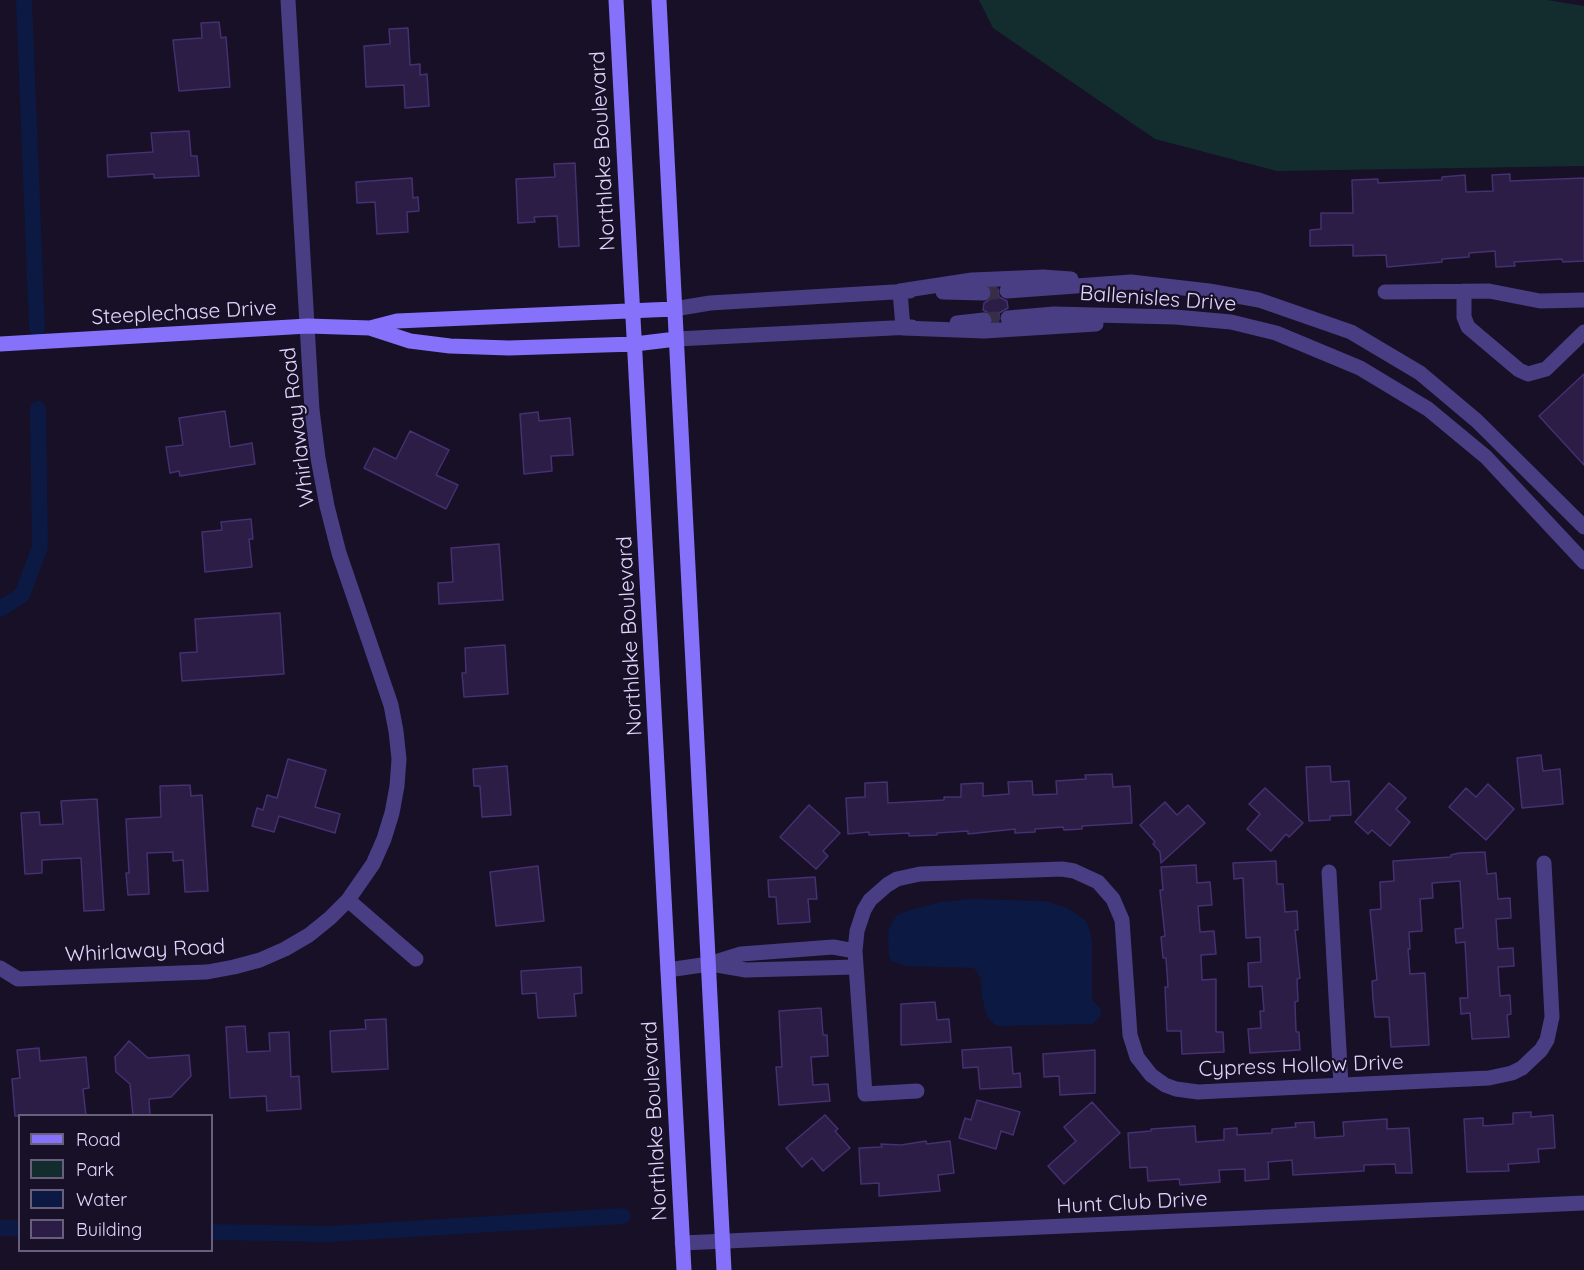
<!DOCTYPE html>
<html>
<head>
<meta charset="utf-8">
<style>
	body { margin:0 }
	#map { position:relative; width:1584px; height:1270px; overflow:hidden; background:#171026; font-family:Quicksand,sans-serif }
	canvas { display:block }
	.legend { position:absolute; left:18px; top:1114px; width:195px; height:138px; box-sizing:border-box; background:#171026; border:2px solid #675f7c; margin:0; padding:8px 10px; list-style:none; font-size:18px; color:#e0d6fe }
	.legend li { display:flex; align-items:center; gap:12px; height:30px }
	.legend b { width:30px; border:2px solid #675f7c }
</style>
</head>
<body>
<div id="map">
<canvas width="1584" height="1270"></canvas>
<ul class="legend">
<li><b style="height:8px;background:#8671fa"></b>Road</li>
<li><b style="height:16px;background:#132d2f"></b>Park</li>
<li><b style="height:16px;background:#0c1943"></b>Water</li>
<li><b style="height:16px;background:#2b1d46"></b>Building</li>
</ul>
</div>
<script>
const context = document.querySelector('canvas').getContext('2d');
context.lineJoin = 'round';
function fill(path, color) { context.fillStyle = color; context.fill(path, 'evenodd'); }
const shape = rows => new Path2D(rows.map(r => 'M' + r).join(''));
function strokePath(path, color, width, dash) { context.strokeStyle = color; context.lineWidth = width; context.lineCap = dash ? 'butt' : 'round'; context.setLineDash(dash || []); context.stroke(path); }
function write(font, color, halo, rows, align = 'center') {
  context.font = font + ' Quicksand,sans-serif'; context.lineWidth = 4.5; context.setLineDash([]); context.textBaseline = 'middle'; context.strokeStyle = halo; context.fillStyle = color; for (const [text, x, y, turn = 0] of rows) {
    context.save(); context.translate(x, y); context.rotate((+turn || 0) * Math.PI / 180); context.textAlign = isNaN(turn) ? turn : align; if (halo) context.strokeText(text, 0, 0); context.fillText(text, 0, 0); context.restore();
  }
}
fill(shape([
	[979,0,1547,0,1584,6,1584,166,1277,171,1155,139,993,28]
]), '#132d2f');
fill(shape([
	[972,899,1045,901,1068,908,1085,920,1089,927,1092,941,1092,1000,1100,1008,1101,1014,1099,1018,1092,1024,1000,1026,994,1024,987,1016,982,998,981,979,974,968,906,966,891,961,889,955,888,938,889,928,897,915,907,911,940,902]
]), '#0c1943');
strokePath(shape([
	[24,0,37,328],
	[0,609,22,595,40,547,38,409],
	[0,1228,20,1228],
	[212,1232,328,1234,623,1216]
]), '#0c1943', 16);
const building = shape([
	[219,22,221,38,226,37,230,87,179,91,173,40,202,38,201,23,219,22],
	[408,28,410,65,420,64,420,75,427,74,429,106,405,108,404,85,366,87,364,46,390,44,389,29,408,28],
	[189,131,191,156,197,156,199,176,154,178,154,174,108,177,107,155,153,152,151,133,189,131],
	[575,163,579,246,559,247,557,216,534,217,535,222,518,223,516,179,555,177,554,164,575,163],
	[1510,174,1510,181,1584,178,1584,261,1563,262,1562,259,1514,262,1515,266,1496,267,1495,251,1469,253,1469,257,1442,259,1442,262,1387,267,1386,255,1353,256,1353,245,1310,246,1310,230,1321,229,1321,213,1353,213,1352,180,1378,179,1378,183,1442,180,1442,177,1465,175,1466,192,1493,191,1492,175,1510,174],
	[412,178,413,198,418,197,419,211,407,212,408,232,377,234,375,202,357,203,356,182,412,178],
	[992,289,998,289,999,297,1007,301,1008,308,999,313,999,320,994,321,991,314,983,310,984,303,992,298,992,289],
	[1584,374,1584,465,1539,416,1584,374],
	[225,411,230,447,252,443,255,464,180,476,179,471,170,473,166,447,183,445,179,418,225,411],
	[538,412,539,421,570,418,573,455,551,456,552,471,524,474,520,414,538,412],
	[410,431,449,450,436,475,458,485,446,509,364,468,374,448,396,459,410,431],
	[251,519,253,539,249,539,252,567,205,572,202,532,222,530,221,522,251,519],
	[499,544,503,600,439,604,438,583,453,582,451,548,499,544],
	[280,613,284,674,182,681,180,653,197,652,195,619,280,613],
	[505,645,508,694,464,697,462,673,466,673,465,648,505,645],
	[1541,755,1543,771,1560,769,1563,804,1522,808,1517,758,1541,755],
	[288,759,326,770,315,807,340,814,335,833,279,816,274,832,252,826,257,808,263,810,267,795,277,798,288,759],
	[507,766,511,815,482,817,480,786,474,786,473,769,507,766],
	[1330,766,1331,782,1349,781,1351,815,1330,816,1330,820,1309,821,1306,767,1330,766],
	[1112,774,1113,787,1130,786,1132,823,1082,826,1082,829,1064,830,1063,827,1035,829,1035,832,1015,833,1015,829,968,834,968,831,937,833,937,835,909,836,909,833,869,835,869,832,848,834,846,798,865,797,865,783,887,782,888,803,944,800,944,797,961,797,961,784,983,783,983,796,1009,794,1008,782,1032,781,1033,795,1057,794,1056,781,1086,779,1085,775,1112,774],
	[1389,783,1406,798,1396,809,1410,822,1390,846,1372,830,1368,834,1355,822,1389,783],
	[1488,784,1514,809,1486,840,1449,807,1466,788,1476,797,1488,784],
	[190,785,191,796,202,795,208,891,185,892,183,860,173,861,173,852,147,853,149,894,128,895,126,873,129,873,126,819,161,817,160,786,190,785],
	[1265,788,1303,823,1289,837,1286,834,1271,851,1247,829,1260,814,1249,804,1265,788],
	[97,799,104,910,84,911,81,858,42,860,42,873,25,874,21,813,39,812,40,825,63,824,61,801,97,799],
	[1165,802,1177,815,1188,805,1205,823,1161,863,1160,852,1153,844,1155,842,1140,825,1165,802],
	[809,805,840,833,823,851,828,856,816,869,780,837,809,805],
	[1485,852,1487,874,1496,873,1498,899,1510,898,1511,918,1496,919,1498,949,1513,948,1514,966,1498,967,1500,996,1510,995,1511,1014,1507,1015,1509,1037,1472,1039,1470,1013,1461,1014,1460,998,1468,998,1465,942,1456,943,1455,929,1463,928,1460,881,1432,883,1433,898,1420,899,1422,931,1409,932,1410,949,1408,949,1410,974,1425,973,1429,1045,1391,1047,1389,1017,1375,1017,1373,1000,1372,981,1377,980,1370,910,1381,909,1380,882,1394,881,1393,861,1451,857,1451,855,1459,853,1485,852],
	[1276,861,1277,884,1283,884,1285,912,1297,911,1298,930,1295,930,1300,978,1297,979,1298,1001,1295,1002,1296,1032,1299,1032,1300,1050,1250,1053,1248,1029,1261,1028,1260,1011,1264,1011,1262,986,1249,987,1248,963,1261,962,1260,937,1246,938,1243,878,1234,879,1233,863,1276,861],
	[1196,865,1197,883,1210,882,1212,905,1198,906,1200,932,1214,931,1216,954,1201,955,1202,980,1216,979,1216,1032,1223,1032,1224,1052,1182,1054,1181,1031,1167,1031,1165,987,1168,987,1166,958,1163,958,1161,937,1165,936,1160,890,1163,890,1161,867,1196,865],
	[538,866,544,921,496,926,490,872,538,866],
	[815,877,817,899,808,899,810,922,778,924,776,897,769,897,768,880,815,877],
	[581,967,582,993,574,994,576,1016,538,1018,536,993,522,994,521,971,581,967],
	[935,1002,937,1020,949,1019,951,1042,901,1045,901,1004,935,1002],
	[821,1008,823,1035,827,1035,828,1056,811,1057,813,1085,828,1084,830,1101,779,1105,776,1067,782,1067,779,1011,821,1008],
	[386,1019,388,1069,332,1072,330,1031,366,1029,365,1020,386,1019],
	[245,1026,247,1052,270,1051,269,1033,289,1032,291,1077,299,1076,301,1109,267,1111,266,1096,230,1098,226,1027,245,1026],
	[129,1041,148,1058,189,1055,191,1076,171,1097,149,1099,150,1116,133,1116,130,1084,116,1072,115,1057,129,1041],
	[1011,1047,1013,1074,1020,1073,1021,1087,980,1089,978,1067,963,1068,962,1050,1011,1047],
	[39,1048,40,1061,86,1057,89,1088,83,1089,86,1116,15,1116,12,1079,20,1078,17,1050,39,1048],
	[1095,1050,1095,1093,1060,1095,1059,1076,1044,1077,1043,1054,1095,1050],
	[977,1100,1020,1112,1013,1135,1001,1131,996,1149,959,1138,965,1118,971,1120,977,1100],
	[1092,1102,1120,1133,1064,1184,1048,1166,1076,1141,1064,1127,1092,1102],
	[1531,1112,1531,1117,1553,1115,1555,1148,1538,1149,1539,1162,1508,1164,1509,1171,1467,1172,1464,1119,1483,1118,1483,1126,1513,1124,1513,1113,1531,1112],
	[825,1115,838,1129,835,1131,850,1148,823,1171,812,1158,802,1167,786,1148,825,1115],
	[1387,1119,1387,1129,1409,1128,1412,1173,1396,1173,1395,1164,1364,1165,1364,1171,1293,1175,1292,1160,1268,1162,1269,1179,1245,1181,1245,1169,1219,1170,1220,1182,1180,1185,1179,1179,1148,1181,1147,1167,1130,1168,1128,1133,1151,1131,1151,1129,1195,1126,1196,1142,1224,1140,1224,1129,1237,1128,1237,1135,1272,1133,1272,1129,1296,1127,1295,1123,1314,1122,1315,1138,1344,1136,1343,1122,1387,1119],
	[926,1141,927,1144,950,1141,954,1173,938,1175,940,1191,879,1196,879,1183,861,1184,859,1148,882,1147,881,1144,901,1145,926,1141]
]);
fill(building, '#2b1d46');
strokePath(building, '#453071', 1.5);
strokePath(shape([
	[983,293,1007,291],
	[984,320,1008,318]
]), '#352e46', 15, [15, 8]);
strokePath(shape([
	[1071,279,1043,277,972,280,900,291,903,328,984,331,1096,324],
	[1007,291,1131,282,1209,291,1259,300,1351,332,1420,373,1477,421,1584,527],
	[1464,291,1464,317,1468,327,1519,370,1528,374,1546,369,1584,332],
	[943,292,983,293],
	[1385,292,1489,291,1540,301,1584,300],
	[674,309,710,303,910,291],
	[1008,318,1054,314,1175,317,1231,322,1276,333,1360,368,1428,409,1486,457,1584,562],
	[957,323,984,320],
	[676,339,912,327],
	[1329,872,1341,1085],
	[348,900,416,959],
	[711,964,746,970,856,967],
	[0,968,18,979,207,972,234,967,260,960,285,949,309,935,330,918,348,900,373,864,384,839,392,813,397,786,399,759,396,731,391,705,339,553,327,506,318,458,312,410,288,0],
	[668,970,709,964,741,954,833,947,855,951],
	[917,1091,865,1094,855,951,857,931,864,910,870,900,887,885,897,879,920,874,1062,869,1074,871,1098,882,1113,899,1122,920,1130,1035,1137,1057,1151,1075,1165,1085,1176,1089,1198,1092,1489,1078,1512,1073,1522,1068,1541,1050,1547,1040,1552,1017,1544,863],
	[682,1243,1584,1203]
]), '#493d83', 15);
strokePath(shape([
	[616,0,684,1270],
	[659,0,724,1270],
	[370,328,397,321,674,309],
	[0,344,308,326,370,328,410,341,450,346,509,348,635,344,676,339]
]), '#8671fa', 15);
write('21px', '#e0d6fe', '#171026', [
	["Northlake Boulevard",603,151,-93],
	["Ballenisles Drive",1158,299,4],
	["Steeplechase Drive",184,313,-3],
	["Whirlaway Road",298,427,-97],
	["Northlake Boulevard",630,636,-93],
	["Whirlaway Road",145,951,-3],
	["Cypress Hollow Drive",1301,1066,-2],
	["Northlake Boulevard",655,1121,-93],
	["Hunt Club Drive",1132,1203,-3]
]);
</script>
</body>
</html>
